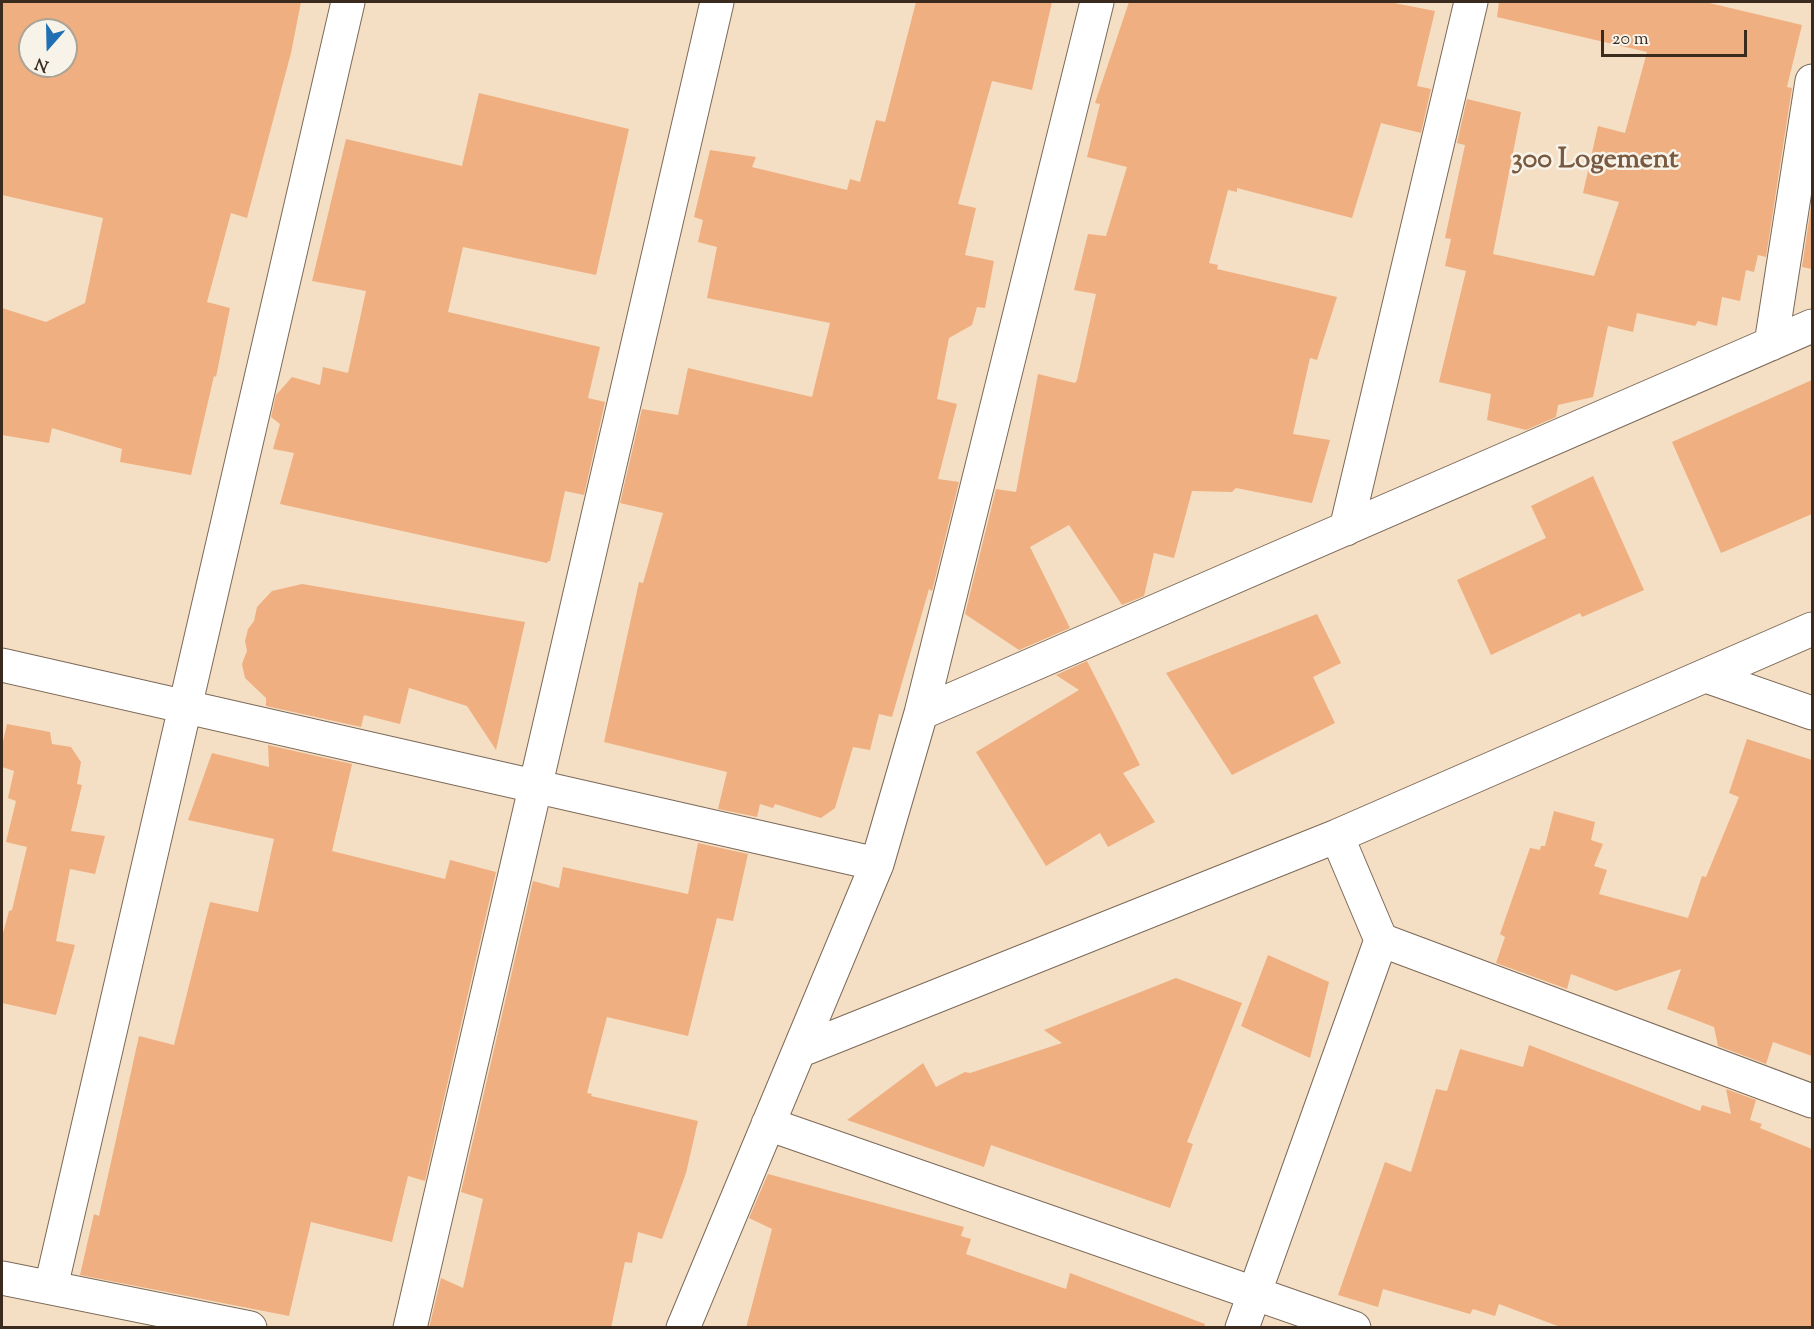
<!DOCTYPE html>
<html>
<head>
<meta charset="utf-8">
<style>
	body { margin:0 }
	#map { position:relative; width:1814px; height:1329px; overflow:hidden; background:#f4dfc4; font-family:"Sorts Mill Goudy",serif }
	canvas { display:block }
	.frame { position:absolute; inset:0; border:3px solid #3b2a1e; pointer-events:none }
	.north { position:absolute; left:18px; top:18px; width:60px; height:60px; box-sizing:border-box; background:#f7f3e8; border:2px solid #aca397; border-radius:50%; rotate:200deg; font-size:16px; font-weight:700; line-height:24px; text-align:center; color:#3b2a1e }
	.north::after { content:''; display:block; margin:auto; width:21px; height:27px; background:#1f6fb2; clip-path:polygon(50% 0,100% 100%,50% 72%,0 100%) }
	.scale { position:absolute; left:1601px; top:30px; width:146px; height:27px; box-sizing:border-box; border:3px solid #3b2a1e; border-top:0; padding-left:8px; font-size:18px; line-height:21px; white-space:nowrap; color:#3b2a1e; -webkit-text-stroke:4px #f7f3e8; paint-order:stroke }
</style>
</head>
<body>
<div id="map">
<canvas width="1814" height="1329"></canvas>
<div class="frame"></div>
<div class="north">N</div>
<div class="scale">20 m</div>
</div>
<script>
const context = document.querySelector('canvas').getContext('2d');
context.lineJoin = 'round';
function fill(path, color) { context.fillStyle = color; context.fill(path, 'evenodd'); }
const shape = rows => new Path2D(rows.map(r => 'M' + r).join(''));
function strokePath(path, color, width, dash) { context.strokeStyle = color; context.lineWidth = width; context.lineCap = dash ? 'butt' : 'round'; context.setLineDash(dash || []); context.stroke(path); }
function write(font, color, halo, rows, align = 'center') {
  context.font = font + ' "Sorts Mill Goudy",serif'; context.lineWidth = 5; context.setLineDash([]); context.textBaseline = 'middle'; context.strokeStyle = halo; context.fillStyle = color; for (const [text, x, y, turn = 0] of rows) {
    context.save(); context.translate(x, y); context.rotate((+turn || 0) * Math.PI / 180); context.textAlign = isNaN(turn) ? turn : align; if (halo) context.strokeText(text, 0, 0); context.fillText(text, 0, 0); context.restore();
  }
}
fill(shape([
	[2,2,301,2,291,53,247,218,231,213,207,302,230,308,216,377,214,376,191,475,120,462,122,449,52,428,49,443,2,435,2,308,46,322,85,303,103,218,2,195],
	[30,30,66,30,66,66,30,66],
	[916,2,1052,2,1032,90,992,81,958,204,976,208,965,255,994,261,985,308,977,307,972,325,949,338,937,399,957,404,938,479,959,482,932,591,929,589,892,717,879,714,870,750,853,747,835,808,821,818,775,804,773,808,760,804,757,817,718,809,727,772,604,742,639,582,643,583,663,513,620,503,642,409,678,415,688,368,812,397,830,323,707,298,717,247,698,242,703,220,694,217,710,150,756,157,752,167,847,190,850,179,860,182,876,120,885,122],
	[1129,2,1389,2,1435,11,1417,86,1431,89,1421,133,1381,123,1352,218,1237,188,1237,192,1228,190,1209,263,1218,265,1217,269,1337,297,1317,360,1310,358,1293,434,1330,440,1312,503,1236,488,1232,492,1192,491,1174,558,1154,553,1144,596,1122,605,1069,525,1030,547,1070,628,1019,650,965,614,996,489,1016,492,1038,374,1075,383,1077,380,1096,294,1074,290,1088,234,1106,236,1127,167,1087,157,1100,104,1095,103],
	[1499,2,1705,2,1802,25,1787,87,1792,88,1766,257,1758,255,1754,272,1746,270,1740,301,1722,297,1717,326,1698,321,1695,326,1637,313,1633,332,1608,326,1593,397,1558,405,1556,417,1526,430,1487,420,1491,394,1439,382,1466,271,1445,266,1451,239,1445,238,1465,145,1457,143,1467,99,1521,112,1493,254,1594,276,1619,202,1583,193,1598,126,1625,133,1647,52,1497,17],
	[479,93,629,129,596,275,463,247,448,312,600,347,588,398,605,402,584,495,565,491,550,561,548,561,547,563,280,504,294,453,273,449,280,424,271,417,276,395,292,377,320,385,323,367,348,373,366,291,312,281,346,139,462,166],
	[1812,200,1812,269,1802,267],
	[1812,380,1812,514,1721,553,1672,442],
	[1593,476,1644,590,1582,617,1580,613,1491,655,1457,580,1546,538,1531,506],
	[302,584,525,622,496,750,467,706,409,688,400,724,364,715,361,727,266,706,266,698,245,678,242,664,247,651,245,641,248,629,254,621,257,607,272,591],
	[1317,614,1341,663,1313,677,1335,723,1232,775,1166,673],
	[1087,661,1140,765,1123,773,1155,822,1108,847,1100,833,1046,866,976,752,1079,690,1056,675],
	[7,724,50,732,52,744,71,747,81,762,77,784,82,785,71,831,105,836,95,874,70,869,56,941,75,945,56,1015,2,1003,2,937,9,911,12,910,27,847,6,842,16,801,8,798,14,771,2,767,2,746],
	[1747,739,1812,760,1812,1056,1773,1042,1766,1064,1718,1046,1714,1027,1667,1009,1681,969,1616,991,1571,974,1567,989,1496,963,1505,937,1500,934,1530,848,1540,850,1541,846,1545,846,1554,811,1595,822,1591,840,1603,844,1594,866,1607,870,1599,894,1688,918,1702,876,1706,877,1739,797,1729,793],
	[268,745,352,764,332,851,445,879,450,860,496,872,425,1181,408,1176,392,1242,311,1222,289,1316,80,1275,94,1214,99,1216,139,1036,174,1045,210,902,258,912,274,839,188,820,212,753,269,767],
	[698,843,748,854,733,921,717,918,688,1036,607,1017,587,1093,592,1094,591,1096,698,1121,686,1173,662,1239,638,1232,632,1263,625,1262,611,1328,429,1328,441,1278,463,1288,483,1199,461,1192,533,881,559,888,563,867,688,894],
	[1268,955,1329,982,1310,1058,1241,1026],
	[1176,978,1242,1003,1187,1142,1193,1144,1170,1208,991,1145,984,1167,847,1120,923,1063,936,1087,965,1072,970,1073,1062,1043,1044,1030],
	[1529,1045,1700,1111,1702,1105,1731,1114,1726,1089,1756,1100,1750,1120,1762,1124,1760,1128,1812,1149,1812,1328,1563,1328,1499,1304,1495,1316,1473,1309,1470,1314,1383,1289,1378,1307,1338,1295,1385,1162,1411,1172,1436,1089,1447,1091,1460,1049,1523,1067],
	[768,1174,964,1227,961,1236,971,1239,966,1254,1066,1289,1070,1273,1205,1324,1204,1328,746,1328,772,1229,749,1218]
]), '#efaf81');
const minor = shape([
	[1771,344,1812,81],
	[1346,529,1471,2],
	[2,665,877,864],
	[1706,676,1812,713],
	[921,713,1812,326],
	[1381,940,1812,1101],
	[799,1051,1337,836,1812,629],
	[768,1124,1354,1328],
	[2,1278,250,1328],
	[51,1287,348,2],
	[410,1328,717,2],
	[683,1328,877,864,921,713,1097,2],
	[1242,1328,1381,940,1337,836]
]);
strokePath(minor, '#7c6958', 35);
strokePath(minor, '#fff', 33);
write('bold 28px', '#7a5941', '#f7f3e8', [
	["300 Logement",1595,162]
]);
</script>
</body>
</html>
